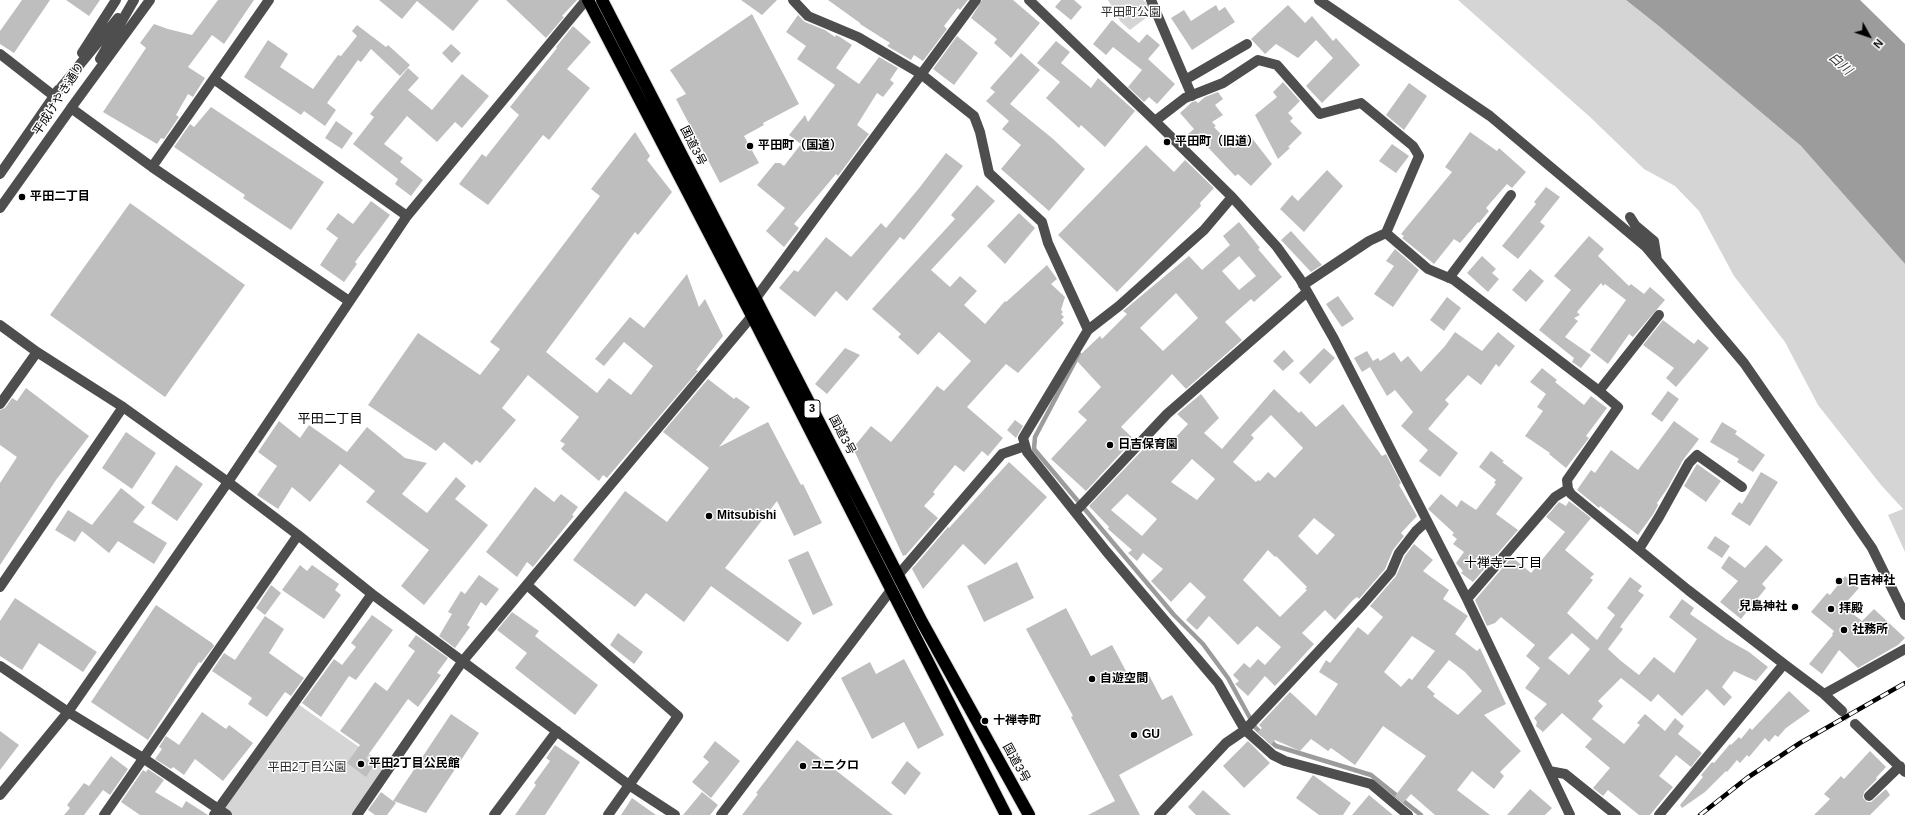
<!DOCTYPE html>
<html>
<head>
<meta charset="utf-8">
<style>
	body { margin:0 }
	#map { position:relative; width:1905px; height:815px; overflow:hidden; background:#fff; font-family:Arial,sans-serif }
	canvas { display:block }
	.north { position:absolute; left:1849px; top:16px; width:40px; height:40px; -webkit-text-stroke:3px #fff; paint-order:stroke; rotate:130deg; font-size:11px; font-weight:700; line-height:16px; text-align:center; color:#000 }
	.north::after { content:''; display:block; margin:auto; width:14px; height:18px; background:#000; clip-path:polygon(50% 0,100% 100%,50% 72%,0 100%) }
</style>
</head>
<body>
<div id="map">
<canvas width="1905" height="815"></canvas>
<div class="north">N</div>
</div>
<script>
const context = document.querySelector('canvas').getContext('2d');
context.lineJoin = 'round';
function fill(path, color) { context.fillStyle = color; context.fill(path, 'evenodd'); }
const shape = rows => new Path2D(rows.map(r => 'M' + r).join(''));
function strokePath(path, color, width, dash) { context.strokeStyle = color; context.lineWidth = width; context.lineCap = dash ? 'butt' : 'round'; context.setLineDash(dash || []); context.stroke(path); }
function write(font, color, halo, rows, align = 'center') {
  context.font = font + ' Arial,"Noto Sans JP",sans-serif'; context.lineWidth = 3; context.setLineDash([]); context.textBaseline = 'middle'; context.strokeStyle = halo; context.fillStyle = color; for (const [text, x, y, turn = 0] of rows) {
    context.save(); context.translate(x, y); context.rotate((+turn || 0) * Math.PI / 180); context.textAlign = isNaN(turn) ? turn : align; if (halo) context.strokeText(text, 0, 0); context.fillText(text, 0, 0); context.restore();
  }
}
fill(shape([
	[1108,0,1143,0,1155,11,1130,30,1120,21],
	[1458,0,1626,0,1660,27,1801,146,1905,264,1905,552,1888,515,1903,509,1881,485,1818,405,1785,342,1734,276,1699,211,1675,186,1644,169,1590,117],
	[295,702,389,768,357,815,227,815,218,810]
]), '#d5d5d5');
fill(shape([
	[1626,0,1860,0,1905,44,1905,264,1801,146,1660,27]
]), '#9c9c9c');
strokePath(shape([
	[1079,354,1035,437,1034,449,1174,615,1203,644,1228,678,1255,727,1262,734],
	[1268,739,1276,746,1371,775,1421,815]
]), '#9c9c9c', 4.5);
fill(shape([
	[22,0,50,0,14,53,0,44,0,31],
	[66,0,100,0,89,16],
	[218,0,254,0,224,44,212,35,188,67,205,78,193,97,188,94,176,115,179,117,164,139,161,138,157,144,103,112,146,48,140,43,154,24,168,29,192,35],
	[379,0,479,0,453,31,417,1,402,19],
	[506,0,577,0,562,16,564,17,546,38],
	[741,0,777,0,762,15],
	[828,0,968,0,960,10,958,8,944,26,947,29,923,61,914,55,911,60,887,46,890,43,860,24,860,23],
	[982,0,1013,0,1040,23,1011,58,994,43,997,39,971,18],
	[1061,0,1074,0,1082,7,1071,20,1055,7],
	[1216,5,1219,11,1225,7,1235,22,1192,50,1171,18,1184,10,1191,21],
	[1288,5,1305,23,1312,16,1333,41,1336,38,1360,65,1322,103,1306,86,1333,58,1316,40,1298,58,1276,44,1265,54,1251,39],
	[752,14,799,104,763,123,764,125,744,136,759,163,720,183,676,99,686,94,670,70],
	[798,15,805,22,825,30,835,37,836,35,840,37,852,45,836,68,859,84,879,57,898,68,890,80,894,83,883,97,877,93,857,125,869,134,838,176,836,174,794,224,799,228,784,247,766,231,785,208,757,185,775,163,780,163,784,166,801,144,789,135,805,115,808,122,835,85,797,59,806,46,786,32],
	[1112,20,1139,43,1147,34,1160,45,1148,59,1175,84,1157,104,1149,97,1144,102,1128,87,1142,70,1113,47,1106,55,1093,44],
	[357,25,386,47,388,45,410,65,400,76,371,49,361,62,358,60,327,103,336,110,325,126,304,111,301,115,244,77,268,40,288,54,280,67,313,89,338,55,341,56,357,36,352,31],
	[573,26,591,42,567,69,590,88,549,140,543,135,488,205,459,184,482,154,486,157,519,115,510,107,557,48,556,47],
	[957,36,978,53,954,85,933,69],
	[1056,41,1070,52,1061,63,1091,88,1098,78,1135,111,1105,147,1081,125,1079,128,1046,98,1060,82,1037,63],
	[451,44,461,53,452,63,442,53],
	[1021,53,1040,70,1010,104,1052,138,1085,169,1049,211,1001,169,1021,145,1002,129,1009,121,986,101,995,92,990,88],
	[408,68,419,78,408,90,432,110,462,74,489,96,462,128,455,122,437,142,407,116,384,144,403,158,400,162,423,180,411,196,395,184,398,179,353,144,374,117,370,114],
	[1283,82,1300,101,1288,113,1293,118,1290,121,1302,133,1288,147,1290,148,1278,159,1255,115,1277,97,1273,92],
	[1409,83,1427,96,1404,130,1386,115],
	[1218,92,1223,99,1215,105,1223,115,1212,122,1216,126,1214,127,1232,146,1248,133,1272,164,1251,186,1238,174,1235,176,1201,140,1196,145,1187,135,1194,129,1180,113,1192,102,1196,101,1198,103,1205,97],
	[211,107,324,182,291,230,243,198,245,195,174,147,190,124,194,127],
	[336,121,353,133,342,149,325,138],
	[635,132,650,156,647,160,672,192,638,235,635,232,546,352,597,393,609,378,631,395,653,366,624,342,604,366,595,359,630,317,644,328,687,274,699,307,705,299,723,336,696,370,698,371,607,478,603,475,599,481,561,449,565,444,560,441,579,417,528,375,502,408,516,420,480,463,476,460,472,465,444,442,436,451,368,405,418,333,480,375,500,349,490,342,600,196,591,189],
	[1470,132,1497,151,1499,148,1526,172,1512,188,1507,184,1486,208,1489,211,1479,223,1478,222,1460,243,1454,239,1434,264,1402,238,1404,236,1401,234,1452,172,1445,167],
	[1392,144,1409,156,1396,173,1379,161],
	[1146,145,1174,172,1185,160,1214,188,1200,203,1201,206,1117,292,1058,235],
	[946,153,963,166,904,240,900,237,847,301,836,291,815,317,779,288,794,270,798,272,826,237,851,257,881,223,886,228,920,187],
	[1327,170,1343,186,1304,232,1280,209,1292,195,1298,201],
	[977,185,995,201,931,270,950,287,960,276,977,291,964,305,985,324,1005,301,1006,302,1047,265,1057,279,1051,284,1065,297,1061,310,1063,312,1061,314,1064,317,1061,320,1064,323,1018,373,1006,364,967,407,1003,438,988,456,982,451,964,472,955,465,933,492,935,494,924,506,938,518,905,556,905,555,903,556,853,448,871,426,891,442,937,386,944,391,971,361,939,332,918,355,898,337,901,334,872,309,955,219,951,215],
	[1546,187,1560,197,1540,222,1545,226,1518,259,1502,246,1536,204,1534,202],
	[371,201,390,215,355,262,357,264,344,282,320,265,338,238,326,229,338,213,353,224],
	[130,203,245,285,165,397,50,315],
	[1019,213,1035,228,1005,264,987,246],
	[1239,222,1260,248,1258,249,1282,277,1254,302,1251,299,1225,322,1242,340,1186,389,1172,374,1121,427,1134,439,1086,491,1051,459,1087,420,1078,412,1101,387,1077,361,1081,354,1100,336,1102,339,1127,314,1123,311,1189,256,1202,270,1230,245,1223,236],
	[1239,256,1256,276,1239,290,1222,271],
	[1176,293,1198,318,1163,351,1140,328],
	[1291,231,1322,265,1311,272,1281,240],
	[1589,236,1604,249,1598,256,1629,286,1631,284,1644,294,1650,287,1665,300,1633,337,1629,334,1608,364,1590,350,1626,300,1605,284,1603,286,1601,283,1577,312,1580,315,1574,318,1578,321,1565,337,1591,355,1581,368,1572,362,1574,358,1539,330,1571,290,1554,276],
	[1395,249,1419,270,1393,307,1374,294,1394,266,1386,261],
	[1482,256,1496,269,1492,273,1499,279,1488,292,1467,273],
	[1530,269,1544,281,1526,302,1512,290],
	[1338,296,1354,319,1342,327,1326,304],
	[1447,297,1461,308,1444,331,1430,320],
	[1663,320,1694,344,1698,339,1709,348,1676,387,1666,378,1674,368,1643,345],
	[1455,332,1482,351,1498,332,1515,346,1499,367,1496,364,1481,385,1468,375,1445,400,1449,404,1428,429,1458,453,1440,477,1419,461,1428,450,1401,426,1413,412,1395,390,1387,396,1370,367,1362,372,1354,358,1367,351,1373,361,1378,358,1380,361,1394,352,1401,362,1408,356,1421,372,1445,346],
	[845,348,860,355,827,394,815,384],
	[1324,348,1335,358,1310,384,1299,373],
	[1284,350,1294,361,1283,371,1273,361],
	[1542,368,1557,380,1555,382,1584,405,1591,396,1607,408,1586,436,1589,438,1566,468,1549,454,1550,453,1525,436,1543,411,1537,407,1546,394,1530,382],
	[708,379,734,399,736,397,750,407,719,447,768,422,801,485,803,484,822,523,794,536,777,501,725,568,802,623,788,642,711,586,684,622,646,593,635,607,573,560,625,491,667,522,709,468,663,432],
	[26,388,89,436,56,480,0,565,0,483,17,457,0,445,0,410,5,408,12,398,17,401],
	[1274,389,1299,413,1301,411,1316,427,1343,404,1382,456,1386,454,1401,483,1399,485,1417,516,1401,533,1404,536,1393,550,1385,569,1359,599,1357,597,1353,600,1335,620,1325,610,1302,633,1314,644,1292,668,1275,686,1265,676,1248,696,1235,684,1239,681,1233,675,1244,663,1250,668,1258,659,1265,665,1281,647,1257,626,1238,645,1209,616,1197,630,1186,620,1206,597,1190,582,1171,602,1151,581,1163,569,1143,553,1137,561,1128,553,1132,550,1108,529,1109,527,1089,506,1152,440,1164,450,1188,424,1177,414,1201,394,1219,418,1204,433,1222,449],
	[1271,415,1303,448,1275,478,1268,472,1260,481,1258,480,1256,482,1233,462,1254,438,1251,435],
	[1192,459,1215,479,1197,500,1171,482],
	[1127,494,1157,519,1142,536,1111,510],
	[1314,518,1335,535,1317,555,1298,536],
	[1268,550,1275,557,1276,556,1307,587,1305,589,1307,590,1280,617,1243,580],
	[1668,391,1679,399,1662,422,1651,414],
	[1015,420,1023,426,1016,438,1007,430],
	[279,421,300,438,309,425,347,452,367,427,405,458,427,463,402,494,427,513,456,477,466,486,455,499,488,525,424,605,401,586,429,550,366,502,375,491,340,464,310,502,292,487,278,509,257,495,277,466,258,452],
	[1674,421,1699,439,1683,460,1667,489,1657,503,1658,505,1654,513,1638,535,1600,506,1599,508,1577,490,1591,470,1595,473,1611,450,1638,470],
	[1722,422,1737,431,1735,434,1765,455,1753,472,1737,462,1739,459,1710,442],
	[126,432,156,453,132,489,102,468],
	[1491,451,1504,461,1502,462,1523,478,1496,514,1518,530,1473,582,1461,573,1463,571,1456,563,1464,552,1453,544,1457,539,1452,535,1454,533,1428,509,1441,494,1457,507,1461,500,1476,510,1496,484,1494,483,1496,480,1479,467],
	[1009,462,1047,497,985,565,963,544,923,589,912,569,948,527,949,528],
	[1697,464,1721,481,1706,502,1684,486],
	[176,465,203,484,177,521,151,503],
	[1761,472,1778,482,1750,526,1731,514,1739,502,1742,504],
	[535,487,554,502,561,494,578,507,572,515,574,516,533,567,527,562,517,577,486,552],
	[121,488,145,507,133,522,167,543,154,564,118,541,109,553,82,531,75,542,55,530,68,510,92,525],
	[1569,501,1591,518,1565,550,1594,574,1590,578,1593,580,1567,613,1597,640,1615,615,1607,608,1630,577,1642,586,1638,591,1644,595,1620,627,1623,629,1608,649,1621,661,1639,675,1654,657,1674,673,1697,639,1669,617,1682,599,1694,608,1690,614,1726,639,1749,652,1768,667,1756,681,1734,671,1722,687,1732,697,1724,706,1707,689,1682,716,1658,694,1651,702,1621,678,1598,701,1603,706,1592,719,1624,744,1640,725,1637,723,1645,714,1665,731,1675,718,1684,726,1678,734,1702,753,1691,767,1676,755,1659,776,1673,787,1650,815,1639,815,1608,790,1603,796,1593,788,1610,768,1585,747,1592,739,1562,713,1543,732,1536,726,1537,722,1534,718,1547,704,1525,688,1540,668,1526,656,1535,645,1501,617,1495,623,1487,626,1475,600,1512,557,1531,573,1565,532,1546,517,1559,502,1566,506],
	[1572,633,1590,649,1569,675,1548,658],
	[1715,536,1730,546,1722,558,1707,548],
	[1414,544,1433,560,1423,571,1449,590,1443,599,1468,616,1455,634,1477,651,1480,648,1506,704,1484,715,1521,751,1500,772,1504,776,1494,789,1472,771,1457,790,1490,815,1435,815,1411,794,1403,803,1395,796,1426,756,1383,726,1355,765,1331,748,1328,751,1311,739,1300,751,1275,740,1271,745,1257,732,1262,728,1259,725,1290,692,1316,716,1338,684,1319,672,1326,660,1330,663,1358,627,1368,635,1383,617,1370,606,1396,576,1405,556],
	[1412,636,1435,651,1412,680,1409,678,1401,687,1384,672],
	[1449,660,1465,672,1482,691,1458,715,1433,696,1435,694,1427,687],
	[1766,545,1783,560,1762,584,1766,588,1741,619,1720,602,1738,581,1721,568,1729,556,1745,568],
	[808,551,833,605,813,615,788,560],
	[1017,562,1034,598,984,622,967,586],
	[300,565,307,571,312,565,339,584,335,590,341,595,324,619,282,590],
	[479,575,499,589,486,606,481,602,467,625,470,627,455,648,439,636,452,614,448,612,461,591,465,594],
	[1845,576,1859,588,1843,606,1862,621,1874,609,1905,638,1898,645,1858,668,1839,650,1822,674,1809,664,1833,635,1832,634,1834,631,1811,612,1827,593,1830,595],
	[271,585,281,593,265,615,256,608],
	[15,598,97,652,83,672,39,643,22,670,0,656,0,621],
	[156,605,212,643,214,646,201,663,199,662,148,740,91,702],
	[1066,608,1091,656,1112,645,1133,684,1149,675,1162,700,1172,695,1193,735,1119,775,1140,815,1088,815,1115,801,1071,717,1073,716,1026,629],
	[512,612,539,631,535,636,598,685,575,715,515,668,527,653,497,630],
	[372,615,393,630,356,680,349,676,321,717,302,703,334,659,342,665,356,647,351,643],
	[265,616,284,629,269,653,304,678,291,696,285,692,267,717,248,704,252,698,212,671,224,653,235,660],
	[618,633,643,652,634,664,610,645],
	[416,635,448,658,437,673,441,675,418,707,408,699,366,758,374,765,366,777,347,763,360,745,340,731,375,682,387,691,415,651,408,646],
	[904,659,944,735,918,749,904,722,872,739,841,678,870,662,876,674],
	[1789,691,1810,711,1786,728,1778,737,1775,735,1769,742,1765,738,1749,757,1747,755,1740,763,1737,760,1727,772,1726,771,1705,792,1682,808,1680,805,1703,777,1701,775,1712,762,1714,763,1730,744,1731,745,1739,737,1741,739,1750,728,1752,730],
	[202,712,226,729,229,725,253,743,223,781,195,759,184,775,173,767,171,769,155,759,162,749,159,747,166,736,179,745],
	[451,714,479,733,426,813,394,801,396,803,387,815,375,815,368,810,381,792,393,801],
	[0,731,19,745,0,770],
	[797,740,893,815,742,815,758,794,756,793],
	[715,741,740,761,711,798,692,782,709,762,703,757],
	[1248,741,1270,763,1244,788,1223,766],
	[555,745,580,762,545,815,515,815,536,785,534,783,550,761,546,758],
	[1870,751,1886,767,1876,778,1877,779,1864,792,1863,798,1867,802,1871,802,1886,789,1890,795,1870,815,1814,815,1830,799,1824,794,1841,776,1844,779],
	[111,756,128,769,110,795,103,790,84,815,64,815,70,808,67,805,84,783,89,786],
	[907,761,921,773,905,795,891,783],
	[148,769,164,780,155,792,182,808,186,801,208,815,140,815,121,802,143,770,146,772],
	[1313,775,1351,803,1343,815,1319,815,1296,798],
	[1530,789,1552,808,1545,815,1507,815],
	[1203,790,1231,815,1196,815,1188,807],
	[702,792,718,805,710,815,683,815],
	[1369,795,1393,815,1352,815],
	[632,798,656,815,621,815]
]), '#bebebe');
strokePath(shape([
	[1842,711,1855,724]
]), '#d9d9d9', 10, [10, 5]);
const highway = shape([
	[588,0,752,316,1006,815],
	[602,0,922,622,1029,815]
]);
strokePath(highway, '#dbdbdb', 14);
strokePath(shape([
	[150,0,71,108,152,167,349,301],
	[793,0,808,16,858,37,921,74,974,116,980,132,989,173,1042,222,1048,243,1088,330,1023,438,1027,452,1106,551,1218,683,1245,730,1273,755,1285,761,1371,784,1408,815],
	[1029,0,1155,121,1232,197,1277,247,1300,279,1334,339,1467,599,1570,815],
	[1151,0,1192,96],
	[1319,0,1490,116,1646,247,1744,363,1872,548,1905,615],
	[82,53,116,0],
	[0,54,54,96,58,90],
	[100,59,134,0],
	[215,80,407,216],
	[1185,80,1247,44],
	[1155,121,1185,98,1223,83,1258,60,1277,65,1320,114,1361,103,1413,146,1419,156,1386,233],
	[152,167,269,0],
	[0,174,54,96,118,18],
	[0,208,74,104],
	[1630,217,1635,225,1654,241,1657,260],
	[1449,278,1511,195],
	[1303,285,1369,241,1386,233,1428,269,1454,280,1599,391,1618,407,1567,480,1568,489,1571,494,1688,590,1784,664],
	[0,325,37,352,123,407,228,482,298,535,372,594,629,785,675,815],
	[1088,330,1119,306,1204,230,1232,197],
	[1599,391,1659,315],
	[0,404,37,352],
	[1075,512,1167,414,1307,292],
	[1639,549,1659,517,1689,463,1697,455,1742,487],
	[899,574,1002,454,1025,446],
	[527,585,678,716,608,815],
	[0,587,123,407],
	[1467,599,1555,497,1568,489],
	[0,666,68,712,143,758,227,815],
	[1824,694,1905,649],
	[1855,724,1905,772],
	[1549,771,1565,774,1616,815],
	[0,795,68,712,228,482,407,216,586,0],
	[1869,796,1900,766],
	[104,815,298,535],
	[214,815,372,594],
	[357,815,462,662,752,316,756,298,976,0],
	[494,815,557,731],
	[721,815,891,590],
	[1159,815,1226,743,1245,730,1363,604,1391,572,1399,553,1416,531,1427,521],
	[1659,815,1784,664,1824,694,1842,711]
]), '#4e4e4e', 10);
strokePath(highway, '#000', 12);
const rail = shape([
	[1700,815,1747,778,1800,743,1905,683]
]);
strokePath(rail, '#000', 4.5);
strokePath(rail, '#fff', 3, [9]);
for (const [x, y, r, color] of [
	[1167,142,4,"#000"],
	[750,146,4,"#000"],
	[22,197,4,"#000"],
	[1110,445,4,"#000"],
	[709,516,4,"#000"],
	[1839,581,4,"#000"],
	[1795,607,4,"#000"],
	[1831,609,4,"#000"],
	[1844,630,4,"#000"],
	[1092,679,4,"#000"],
	[985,721,4,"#000"],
	[1134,735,4,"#000"],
	[361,764,4,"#000"],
	[803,766,4,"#000"]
]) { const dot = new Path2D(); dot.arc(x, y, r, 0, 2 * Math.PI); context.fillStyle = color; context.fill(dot); strokePath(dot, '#fff', 1.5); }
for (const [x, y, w] of [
	[812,409,16]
]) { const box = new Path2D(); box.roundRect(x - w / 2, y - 9, w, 18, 3); context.fillStyle = '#fff'; context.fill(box); strokePath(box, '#000', 1); }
write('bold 11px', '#000', null, [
	["3",812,409]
]);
write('12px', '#2c2c2c', '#fff', [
	["平田町公園",1131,13],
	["平田2丁目公園",307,768]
]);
write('12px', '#000', '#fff', [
	["平成けやき通り",59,99,-57],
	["国道3号",693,146,63],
	["国道3号",842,435,62],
	["国道3号",1016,763,61]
]);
write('bold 12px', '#000', '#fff', [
	["平田町（旧道）",1175,142],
	["平田町（国道）",758,146],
	["平田二丁目",30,197],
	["日吉保育園",1118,445],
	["Mitsubishi",717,516],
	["日吉神社",1847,581],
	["兒島神社",1787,607,"right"],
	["拝殿",1839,609],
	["社務所",1852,630],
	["自遊空間",1100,679],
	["十禅寺町",993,721],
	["GU",1142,735],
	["平田2丁目公民館",369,764],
	["ユニクロ",811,766]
], 'left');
write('italic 13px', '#3d3d3d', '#fff', [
	["白川",1840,64,42]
]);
write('13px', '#000', '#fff', [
	["平田二丁目",330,419],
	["十禅寺二丁目",1503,563]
]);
</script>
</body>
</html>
